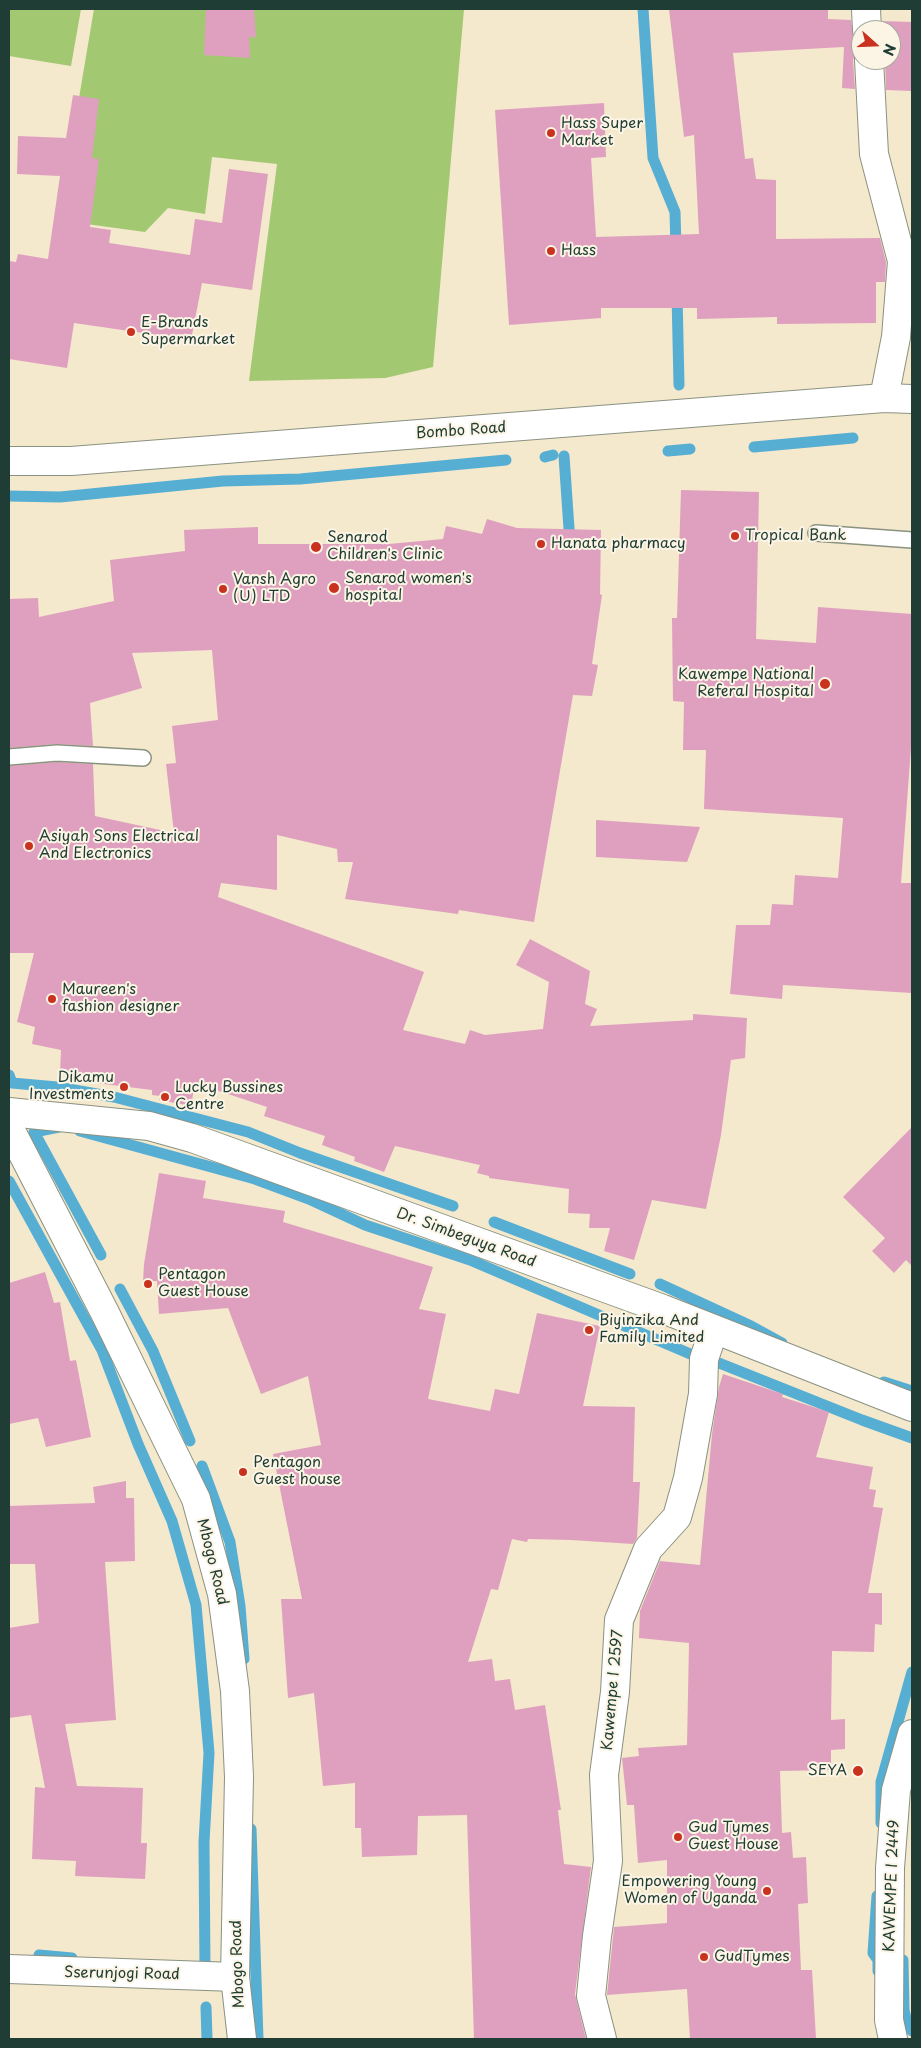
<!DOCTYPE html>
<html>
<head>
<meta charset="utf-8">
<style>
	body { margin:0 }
	#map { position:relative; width:921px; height:2048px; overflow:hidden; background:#f4e8cd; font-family:"Playpen Sans",sans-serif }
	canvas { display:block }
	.frame { position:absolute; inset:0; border:10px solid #1f3d34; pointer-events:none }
	.north { position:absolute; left:851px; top:20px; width:50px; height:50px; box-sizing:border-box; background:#fcf5e5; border:1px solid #a4ab9e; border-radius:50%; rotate:110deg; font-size:14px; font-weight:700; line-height:20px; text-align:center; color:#1f3d34 }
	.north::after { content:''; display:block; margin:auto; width:18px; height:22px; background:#c8321e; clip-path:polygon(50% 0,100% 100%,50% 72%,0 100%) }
</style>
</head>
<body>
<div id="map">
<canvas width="921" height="2048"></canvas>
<div class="frame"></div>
<div class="north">N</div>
</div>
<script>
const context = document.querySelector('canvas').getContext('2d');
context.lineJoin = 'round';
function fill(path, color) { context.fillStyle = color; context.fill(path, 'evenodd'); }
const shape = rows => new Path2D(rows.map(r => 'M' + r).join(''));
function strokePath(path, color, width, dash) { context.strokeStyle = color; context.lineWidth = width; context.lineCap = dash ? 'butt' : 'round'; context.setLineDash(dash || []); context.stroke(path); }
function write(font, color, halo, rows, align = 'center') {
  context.font = font + ' "Playpen Sans",sans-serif'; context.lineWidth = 4; context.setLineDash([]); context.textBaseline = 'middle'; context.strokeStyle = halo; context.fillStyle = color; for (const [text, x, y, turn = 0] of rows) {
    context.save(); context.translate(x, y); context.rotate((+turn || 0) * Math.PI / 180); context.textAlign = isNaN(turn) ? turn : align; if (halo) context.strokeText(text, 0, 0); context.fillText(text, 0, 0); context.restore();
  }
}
fill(shape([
	[9,9,81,9,71,66,9,56],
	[94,9,464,9,433,367,385,378,249,381,277,164,212,157,205,214,168,208,145,232,79,223,59,217]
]), '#a2c872');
strokePath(shape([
	[643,9,653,158,675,212,676,248],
	[677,294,679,385],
	[754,447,853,438],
	[668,451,690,449],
	[564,456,570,543],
	[545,457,553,455],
	[9,496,60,497,223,481,300,479,506,460],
	[9,1075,12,1083,57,1087,114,1097,248,1132,300,1153,453,1206],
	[59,1127,34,1132,101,1255],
	[80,1131,255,1179,309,1199,365,1225,470,1260,695,1356],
	[9,1181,102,1350,138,1444,172,1521,196,1605,209,1753,204,1842,205,1971,200,1970],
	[494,1222,630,1274],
	[660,1284,751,1326,782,1343],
	[120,1289,153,1351,190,1441],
	[719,1363,862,1420,912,1438],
	[884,1382,912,1391],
	[202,1466,230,1542,240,1606,244,1659],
	[881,1823,881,1782,912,1672],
	[251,1829,258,2039],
	[877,1896,873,1953,878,1960,878,1971],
	[39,1955,72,1958],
	[903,1960,904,2010,907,2023,912,2031],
	[206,2007,207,2039]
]), '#56aed3', 11);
fill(shape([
	[206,9,254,9,256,37,249,37,250,58,204,55],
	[669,9,828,9,828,19,851,20,854,38,861,44,853,60,855,89,842,88,844,47,733,53,745,159,753,158,756,179,776,180,776,239,880,238,886,262,885,282,876,282,876,323,777,324,777,317,697,319,697,308,601,308,601,318,509,325,495,110,604,103,606,157,591,158,596,237,699,234,694,135,684,137],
	[882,21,912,22,912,91,886,90,885,60,891,60,891,30,883,30],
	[73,95,99,99,92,158,99,159,90,227,111,230,109,243,190,255,195,219,222,223,229,169,268,174,252,290,202,283,191,340,74,323,67,368,9,359,9,261,16,262,18,254,48,259,60,176,17,174,18,136,66,138],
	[681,490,759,492,756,639,816,643,818,607,912,614,912,734,901,883,912,883,912,993,783,985,782,999,730,994,736,925,770,925,772,904,793,905,795,875,838,878,843,818,704,809,706,750,683,750,684,702,673,701,672,618,677,618],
	[487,519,517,528,601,530,600,594,602,595,592,664,598,665,592,696,573,695,534,922,459,910,458,914,345,899,353,862,338,862,337,849,277,835,277,890,221,883,218,897,424,972,403,1030,465,1044,470,1030,485,1035,543,1029,549,982,516,965,530,939,590,971,585,1004,597,1009,590,1026,693,1020,693,1014,747,1018,745,1058,731,1060,721,1135,706,1209,652,1200,634,1260,604,1251,610,1228,589,1228,590,1214,568,1213,569,1189,489,1178,489,1176,477,1173,480,1165,395,1146,384,1172,354,1161,355,1157,322,1145,325,1136,264,1116,267,1107,195,1083,191,1106,159,1100,160,1096,152,1095,152,1090,88,1082,90,1074,60,1073,61,1050,32,1044,35,1027,17,1022,34,953,9,953,9,766,57,762,93,764,95,816,174,833,166,764,176,763,172,726,218,720,212,650,132,653,142,688,90,703,93,746,56,744,9,748,9,599,38,598,39,617,114,601,110,560,185,551,184,530,258,527,258,544,389,544,443,539,446,526,482,534],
	[596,820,700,827,687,862,596,857],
	[912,1127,912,1266,906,1260,894,1273,872,1251,885,1238,843,1197],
	[159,1173,206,1181,203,1198,285,1211,283,1222,433,1267,419,1309,446,1314,428,1399,490,1411,495,1389,519,1394,537,1313,600,1326,583,1406,635,1407,633,1482,640,1482,637,1538,633,1544,571,1540,528,1539,527,1542,512,1539,498,1590,491,1589,468,1662,492,1659,495,1681,510,1679,515,1710,545,1705,561,1810,558,1810,564,1864,591,1867,575,1994,586,2039,474,2039,467,1815,418,1816,417,1855,362,1857,361,1828,355,1828,355,1783,323,1786,314,1693,288,1698,281,1599,302,1599,273,1454,321,1445,308,1376,261,1394,228,1308,159,1314,157,1281,143,1282,144,1264],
	[45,1272,54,1303,60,1302,70,1361,76,1360,91,1437,46,1447,38,1418,9,1424,9,1283],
	[723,1374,783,1394,782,1397,829,1412,816,1457,873,1467,869,1489,876,1490,873,1507,883,1508,868,1593,882,1593,882,1625,875,1624,874,1652,832,1651,831,1720,845,1719,845,1749,831,1750,831,1770,780,1771,782,1833,791,1832,793,1858,806,1857,808,1903,798,1904,801,1970,812,1970,816,2039,690,2039,687,1989,607,1995,614,1927,667,1923,667,1860,638,1863,634,1805,627,1805,622,1758,639,1756,638,1748,687,1745,689,1643,639,1638,640,1611,660,1561,700,1565,712,1434,719,1387],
	[126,1481,126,1498,134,1498,135,1561,105,1562,116,1720,65,1724,77,1786,143,1788,141,1843,147,1843,145,1879,75,1876,76,1861,32,1859,35,1787,45,1788,31,1715,9,1718,9,1628,39,1623,35,1564,9,1564,9,1506,95,1503,93,1487]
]), '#dfa0bf');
const lane = shape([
	[816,533,912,540],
	[9,757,57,753,143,758]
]);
const street = shape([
	[866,9,867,30],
	[869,60,874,154,902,261,896,337,884,398],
	[9,1112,149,1126,192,1138,663,1309,912,1407],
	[9,1969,235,1977],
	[602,2039,591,1996,597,1936,608,1861,604,1775,615,1692,619,1620,648,1549,677,1517,688,1478,703,1394,704,1359,714,1329],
	[893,2039,889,2020,890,1868,896,1790,912,1734]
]);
const secondary = shape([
	[9,1127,105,1313,196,1499,222,1594,235,1691,239,1777,235,1977,242,2039]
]);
const primary = shape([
	[9,461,71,461,884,398,912,399]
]);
strokePath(lane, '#8a9280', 18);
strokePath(street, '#8a9280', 30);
strokePath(secondary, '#8a9280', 30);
strokePath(primary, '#8a9280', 30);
strokePath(lane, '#fff', 15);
strokePath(street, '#fff', 28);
strokePath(secondary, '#fff', 28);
strokePath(primary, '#fff', 28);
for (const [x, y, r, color] of [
	[551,133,5,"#c8321e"],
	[551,251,5,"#c8321e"],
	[131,332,5,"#c8321e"],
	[735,536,5,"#c8321e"],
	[541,544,5,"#c8321e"],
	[316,547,6,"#c8321e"],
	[334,588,6,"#c8321e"],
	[223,589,5,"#c8321e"],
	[825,684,6,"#c8321e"],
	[29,846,5,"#c8321e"],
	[52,999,5,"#c8321e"],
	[124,1087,5,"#c8321e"],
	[165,1097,5,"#c8321e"],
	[148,1284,5,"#c8321e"],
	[589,1330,5,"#c8321e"],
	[243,1472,5,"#c8321e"],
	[858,1771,6,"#c8321e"],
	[678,1837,5,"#c8321e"],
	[767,1891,5,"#c8321e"],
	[704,1957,5,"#c8321e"]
]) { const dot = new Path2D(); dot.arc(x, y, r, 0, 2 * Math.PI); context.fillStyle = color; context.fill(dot); strokePath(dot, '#fcf5e5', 2); }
write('15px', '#1f3d34', '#fcf5e5', [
	["Hass Super",561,124],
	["Market",561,141],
	["Hass",561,251],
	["E-Brands",141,323],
	["Supermarket",141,340],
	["Tropical Bank",745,536],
	["Senarod",327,538],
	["Children's Clinic",327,555],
	["Hanata pharmacy",551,544],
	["Senarod women's",345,579],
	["hospital",345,596],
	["Vansh Agro",233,580],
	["(U) LTD",233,597],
	["Kawempe National",814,675,"right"],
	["Referal Hospital",814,692,"right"],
	["Asiyah Sons Electrical",39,837],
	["And Electronics",39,854],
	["Maureen's",62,990],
	["fashion designer",62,1007],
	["Dikamu",114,1078,"right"],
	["Investments",114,1095,"right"],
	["Lucky Bussines",175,1088],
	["Centre",175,1105],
	["Pentagon",158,1275],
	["Guest House",158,1292],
	["Biyinzika And",599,1321],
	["Family Limited",599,1338],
	["Pentagon",253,1463],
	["Guest house",253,1480],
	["SEYA",847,1771,"right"],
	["Gud Tymes",688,1828],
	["Guest House",688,1845],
	["Empowering Young",757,1882,"right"],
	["Women of Uganda",757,1899,"right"],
	["GudTymes",714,1957]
], 'left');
write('15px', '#1f3d34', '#fcf5e5', [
	["Bombo Road",461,431,-4],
	["Dr. Simbeguya Road",466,1238,20],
	["Mbogo Road",212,1562,76],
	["Kawempe I 2597",613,1690,-85],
	["KAWEMPE I 2449",892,1886,-88],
	["Mbogo Road",238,1964,-92],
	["Sserunjogi Road",122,1974,1]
]);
</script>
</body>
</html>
